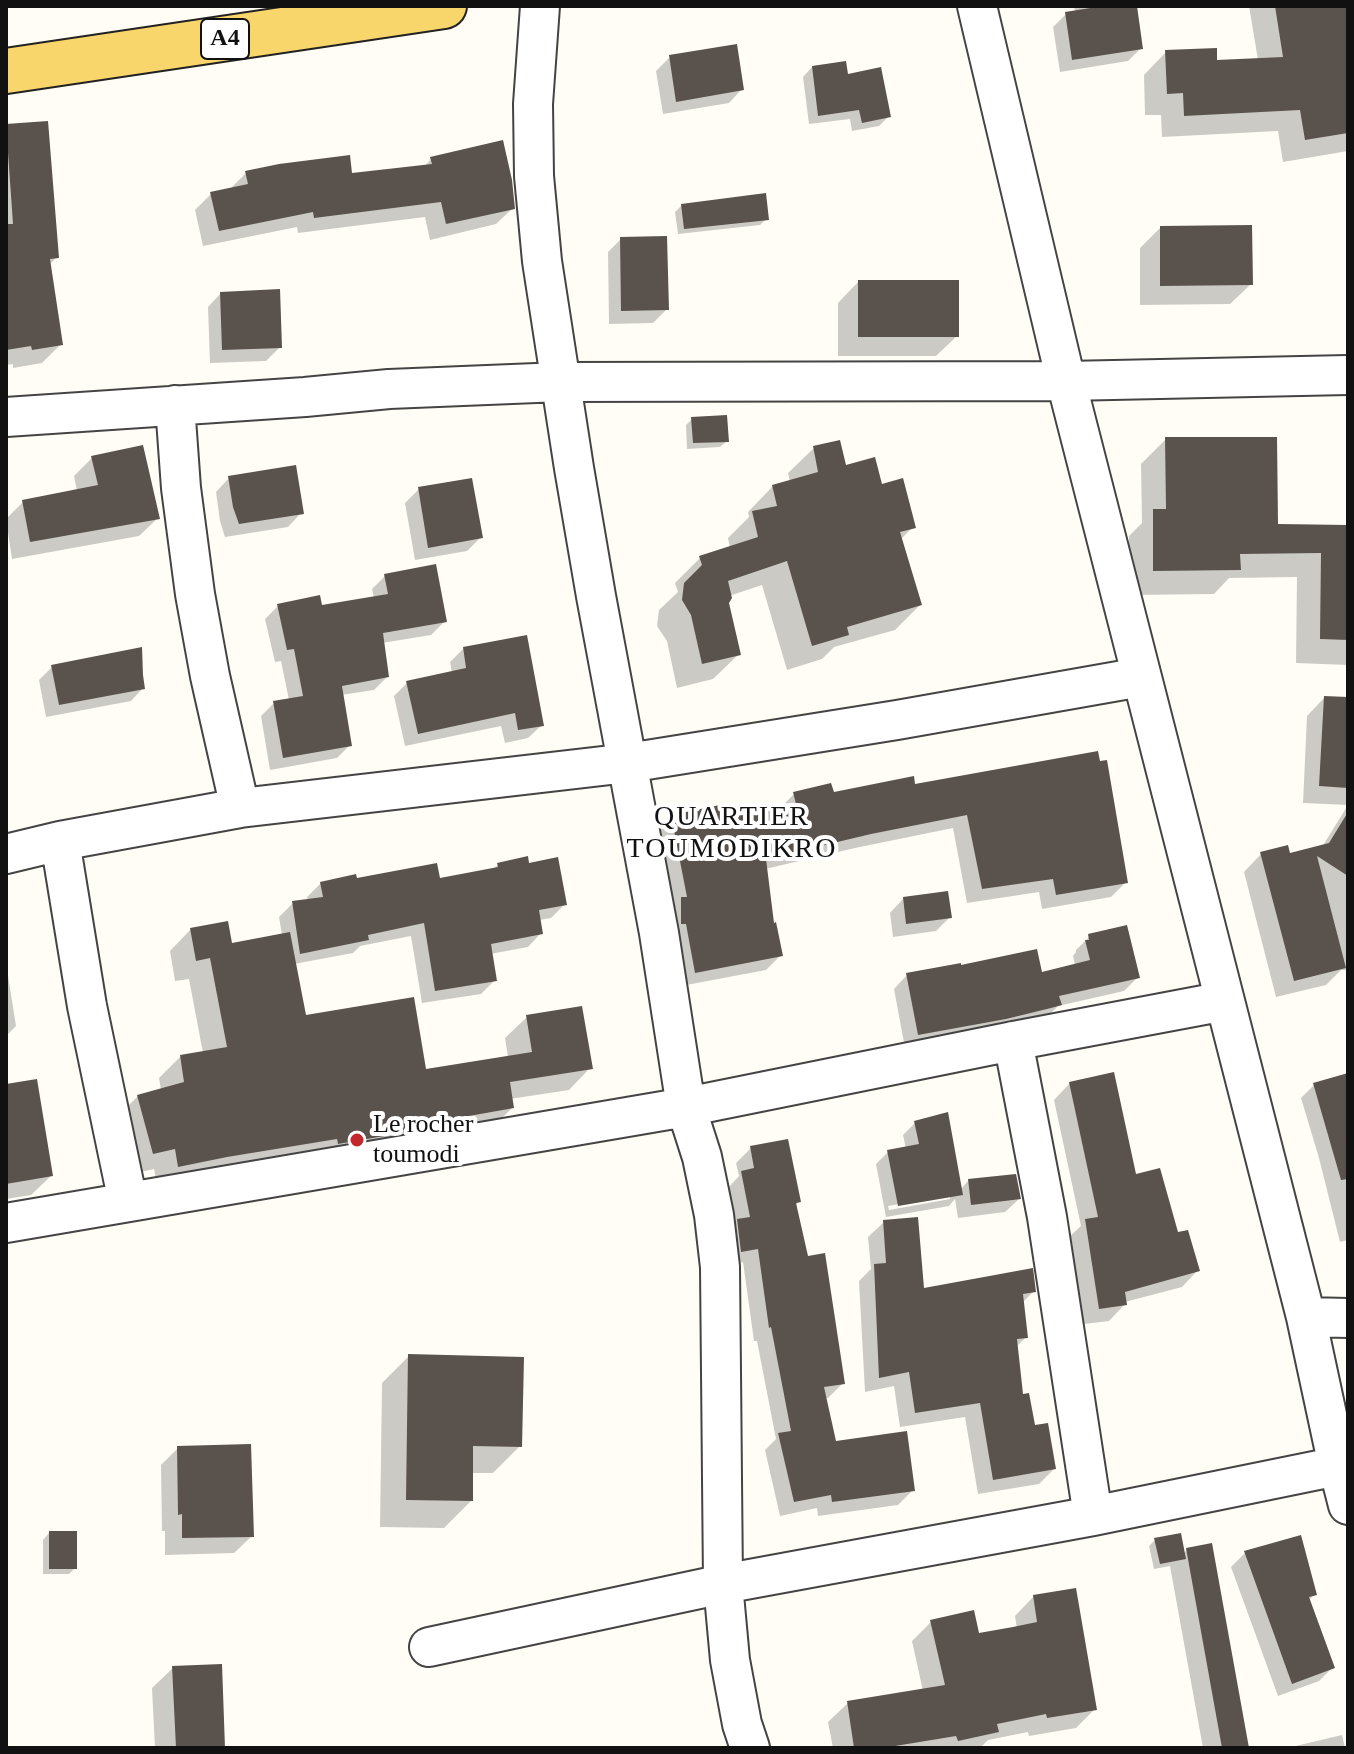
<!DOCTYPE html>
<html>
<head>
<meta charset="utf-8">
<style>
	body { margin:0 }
	#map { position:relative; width:1354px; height:1754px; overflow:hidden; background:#fffdf5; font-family:"Times New Roman",serif }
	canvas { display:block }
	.frame { position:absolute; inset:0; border:8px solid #111; pointer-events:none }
</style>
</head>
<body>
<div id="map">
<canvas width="1354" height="1754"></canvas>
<div class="frame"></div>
</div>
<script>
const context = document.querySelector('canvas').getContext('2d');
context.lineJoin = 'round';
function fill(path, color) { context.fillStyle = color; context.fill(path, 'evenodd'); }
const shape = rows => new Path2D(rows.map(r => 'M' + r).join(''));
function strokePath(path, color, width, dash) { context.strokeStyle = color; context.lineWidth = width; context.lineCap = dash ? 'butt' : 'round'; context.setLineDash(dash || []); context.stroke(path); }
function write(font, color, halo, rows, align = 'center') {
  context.font = font + ' "Times New Roman",serif'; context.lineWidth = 8; context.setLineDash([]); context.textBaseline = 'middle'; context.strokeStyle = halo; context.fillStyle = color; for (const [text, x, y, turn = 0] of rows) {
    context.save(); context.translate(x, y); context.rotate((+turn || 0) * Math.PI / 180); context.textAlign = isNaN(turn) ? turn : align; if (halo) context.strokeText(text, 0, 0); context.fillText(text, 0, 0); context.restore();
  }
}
fill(shape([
	[1074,6,1135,6,1141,48,1128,61,1060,72,1053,27,1066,14,1075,12],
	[1249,6,1348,6,1348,151,1283,162,1278,131,1162,137,1161,115,1145,115,1144,75,1166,52,1215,62,1258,60],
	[670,57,742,89,729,103,663,114,656,71],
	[812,67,889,116,879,126,852,131,850,119,809,124,803,77],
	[46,123,57,257,49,265,61,344,42,363,13,368,13,364,6,365,6,126],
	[431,159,513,208,496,224,430,240,425,217,298,233,297,227,203,246,195,210,211,194,229,190,246,173,350,175,424,167],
	[682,205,766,219,760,225,678,234,675,212],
	[1160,228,1251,284,1230,304,1140,305,1140,248],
	[621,239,667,309,653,323,609,324,608,252],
	[858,282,957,336,936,356,838,356,838,303],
	[221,293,280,347,266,361,210,363,208,307],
	[692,419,727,441,720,447,687,449,686,425],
	[1166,439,1276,526,1348,527,1348,665,1296,663,1297,577,1229,578,1214,594,1129,595,1129,536,1142,523,1141,464],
	[814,448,880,486,913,527,900,540,920,605,895,630,834,647,822,659,787,670,762,585,729,596,727,603,739,654,713,679,677,688,667,641,657,626,659,610,678,592,675,583,700,558,730,548,728,538,749,517,748,512,773,486,790,482,788,473],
	[92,458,158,518,139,536,12,559,6,519,23,502,77,491,74,476],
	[229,478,301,513,288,527,225,537,220,521,216,492],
	[419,489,481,537,467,551,415,560,405,503],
	[385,576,444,622,431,635,382,643,387,677,374,690,341,695,350,745,337,758,270,770,261,716,274,703,289,700,281,661,275,662,265,619,278,606,320,607,374,598,372,589],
	[464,648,542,725,528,738,505,743,501,726,405,746,394,696,407,683,452,673,450,662],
	[52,667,143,688,131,701,46,717,39,680],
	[1324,698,1348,699,1348,970,1341,970,1326,985,1276,997,1244,872,1261,854,1289,855,1322,847,1348,805,1303,803,1307,716],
	[914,786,1126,882,1111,897,1042,909,1039,892,967,903,953,828,855,848,765,869,772,925,781,955,766,970,681,986,658,831,672,816,720,819,779,809,794,794,832,795],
	[498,865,528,865,565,904,551,918,539,920,541,933,528,947,490,954,495,980,481,994,422,1003,411,936,360,946,353,953,294,964,305,1017,424,1071,508,1057,505,1038,527,1017,590,1068,569,1090,510,1099,512,1108,491,1129,158,1188,154,1169,132,1174,116,1118,138,1096,161,1090,159,1078,180,1057,203,1053,189,979,175,981,170,951,191,929,230,946,282,935,279,917,293,903,308,901,307,897,321,883,356,881,438,880,492,870],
	[903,899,950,917,936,931,893,937,890,913],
	[1090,936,1138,977,1124,991,1058,1006,1046,1018,905,1048,894,989,907,975,1040,974,1075,965,1073,956,1076,952,1076,950],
	[6,963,16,1026,6,1036],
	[1348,1075,1348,1240,1340,1242,1319,1158,1301,1098,1314,1085],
	[1070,1083,1177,1235,1198,1270,1182,1287,1125,1302,1125,1304,1109,1321,1084,1324,1069,1237,1081,1226,1054,1100],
	[6,1086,51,1176,31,1195,6,1199],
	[915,1123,960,1190,968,1181,1019,1199,1005,1212,958,1218,955,1199,949,1206,886,1217,876,1164,888,1152,906,1149,903,1135],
	[950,1195,950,1199,889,1210,888,1206],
	[751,1148,799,1202,795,1206,806,1258,843,1383,828,1398,824,1398,834,1443,913,1490,898,1505,818,1516,817,1508,780,1516,765,1450,776,1439,757,1341,754,1341,743,1262,726,1266,723,1236,735,1224,728,1188,739,1176,736,1163],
	[884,1222,922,1291,1034,1291,1022,1303,1026,1337,1016,1347,1021,1396,1033,1427,1054,1469,1039,1484,978,1494,965,1417,900,1427,894,1386,865,1392,859,1281,871,1269,868,1237],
	[409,1356,520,1446,493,1473,471,1473,471,1501,444,1528,380,1527,382,1383],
	[178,1448,252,1536,234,1553,165,1555,165,1531,162,1531,161,1465],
	[49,1533,75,1568,69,1574,43,1574,43,1540],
	[1300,1538,1315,1594,1308,1601,1332,1668,1319,1681,1278,1696,1231,1567,1245,1553],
	[1155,1540,1183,1554,1187,1550,1247,1748,1203,1748,1170,1566,1154,1569,1149,1546],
	[1034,1596,1095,1709,1076,1728,1029,1736,1028,1732,988,1740,980,1748,833,1748,828,1722,848,1703,923,1691,912,1641,931,1622,977,1635,1017,1629,1015,1616],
	[173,1668,223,1748,155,1748,152,1688],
	[1342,1735,1345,1748,1287,1748]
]), '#0003');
fill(shape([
	[1103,6,1137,6,1143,49,1072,60,1065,12],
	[1275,6,1348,6,1348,133,1305,140,1300,110,1184,116,1183,93,1167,94,1165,50,1217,48,1217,60,1283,57],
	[737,44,744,90,676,102,669,55],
	[846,61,848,74,881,67,891,117,862,123,859,110,818,116,812,66],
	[48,121,59,258,50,259,63,345,32,350,31,346,6,350,6,224,13,224,6,124],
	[503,140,512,180,515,209,446,224,441,202,314,218,313,212,219,231,210,192,248,184,245,171,279,164,350,155,352,173,432,164,430,157],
	[766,193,769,220,684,229,681,204],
	[1252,225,1253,285,1160,286,1160,226],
	[667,236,669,310,621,311,620,237],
	[858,280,959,280,959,337,858,337],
	[280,289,282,348,222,350,220,292],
	[727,415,729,442,693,443,691,417],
	[1165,437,1277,437,1278,524,1348,525,1348,640,1320,639,1321,553,1240,554,1241,570,1153,571,1153,509,1166,509],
	[840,440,846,465,875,457,882,484,903,478,916,528,900,532,922,605,847,627,849,635,812,646,787,561,728,581,732,598,729,603,741,655,702,664,691,615,682,600,684,583,702,565,699,556,758,537,752,511,777,506,772,485,818,472,813,446],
	[143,445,160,519,30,542,22,500,98,485,91,456],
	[296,465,304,514,239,524,233,507,228,476],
	[472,478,483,538,428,548,418,487],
	[436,564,447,622,383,633,389,677,342,686,352,746,283,758,273,701,303,696,294,649,287,650,277,604,320,595,322,605,388,594,384,574],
	[527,635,544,726,518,730,515,713,418,734,406,681,466,668,463,647],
	[142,647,143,675,145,689,59,705,51,665],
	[1324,696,1348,697,1348,788,1319,786],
	[1098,751,1100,761,1107,760,1128,883,1056,895,1053,879,982,889,967,815,871,834,766,859,774,923,776,922,783,956,695,973,686,924,681,924,681,897,687,897,671,815,720,805,722,817,796,804,793,792,831,783,834,792,914,776,915,784],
	[1348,812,1348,876,1317,856,1346,968,1294,981,1260,852,1288,845,1290,853,1329,843],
	[528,856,529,863,558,857,567,905,539,910,543,934,491,944,497,981,435,991,424,923,368,935,369,940,300,954,292,901,323,897,320,882,356,874,357,878,437,863,440,878,498,867,497,863],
	[948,891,952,918,906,924,903,897],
	[228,921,232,943,290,932,306,1015,414,997,426,1069,532,1052,526,1015,582,1006,593,1069,510,1082,514,1108,435,1122,436,1127,338,1144,337,1139,227,1157,178,1167,175,1149,153,1154,137,1095,184,1082,180,1055,227,1047,210,958,196,961,190,928],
	[1127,925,1140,978,1059,996,1062,1005,1051,1008,1006,1019,918,1035,906,973,961,963,961,965,1037,949,1042,972,1090,960,1085,940,1089,940,1088,934],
	[1114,1072,1136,1174,1160,1168,1178,1232,1188,1230,1200,1271,1125,1292,1127,1305,1099,1309,1085,1219,1098,1217,1069,1082],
	[1348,1073,1348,1179,1341,1180,1313,1083],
	[37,1079,53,1176,6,1184,6,1084],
	[948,1112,963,1195,898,1206,887,1150,919,1144,914,1121],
	[788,1139,801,1202,796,1203,808,1256,825,1253,845,1384,824,1387,836,1441,907,1431,915,1491,832,1502,831,1495,794,1502,778,1433,791,1431,771,1327,769,1328,758,1249,741,1252,737,1219,750,1217,741,1171,754,1168,750,1146],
	[1016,1174,1021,1199,971,1205,968,1179],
	[918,1217,924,1288,1033,1268,1036,1292,1023,1294,1028,1338,1017,1339,1023,1394,1029,1393,1035,1425,1048,1423,1056,1469,993,1480,980,1403,915,1413,909,1372,879,1378,874,1264,886,1263,883,1220],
	[408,1354,524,1357,522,1447,473,1446,473,1501,406,1500],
	[251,1444,254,1537,182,1538,182,1514,178,1515,177,1446],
	[49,1531,77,1531,77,1569,49,1569],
	[1181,1533,1186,1559,1160,1564,1154,1538],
	[1301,1535,1317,1595,1309,1597,1335,1668,1292,1684,1244,1551],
	[1212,1543,1249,1748,1222,1748,1186,1548],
	[1076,1588,1097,1710,1047,1718,1046,1714,997,1724,999,1732,958,1741,956,1736,883,1748,854,1748,847,1701,945,1685,930,1620,974,1610,979,1633,1013,1627,1037,1622,1033,1595],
	[222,1664,225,1748,176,1748,172,1666]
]), '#5a524d');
const minor = shape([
	[540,6,533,104,534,176,542,261,574,468,596,596,659,933,686,1107,702,1157,714,1215,720,1267,723,1584,730,1660,742,1724,750,1748],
	[977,6,1066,381,1306,1317,1338,1466,1348,1505],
	[175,405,181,488,195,594,210,676,240,808],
	[6,417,305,397,389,389,561,382,1066,381,1348,375],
	[60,841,87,1006,128,1202],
	[6,854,60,841,240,808,628,763,897,720,1141,677],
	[1013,1041,1047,1217,1093,1516],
	[6,1223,686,1107,1013,1041,1225,1001],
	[1306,1317,1348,1318],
	[429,1647,723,1584,1093,1516,1338,1466]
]);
const major = shape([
	[6,71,444,6]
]);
strokePath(minor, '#444', 42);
strokePath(major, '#222', 48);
strokePath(minor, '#fff', 38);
strokePath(major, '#f9d66b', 44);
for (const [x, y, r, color] of [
	[357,1140,8,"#c4262e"]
]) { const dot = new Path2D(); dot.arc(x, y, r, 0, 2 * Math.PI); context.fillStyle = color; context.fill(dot); strokePath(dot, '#fff', 3); }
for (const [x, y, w] of [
	[225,39,48]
]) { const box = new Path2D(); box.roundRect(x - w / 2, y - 20, w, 40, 6); context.fillStyle = '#fff'; context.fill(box); strokePath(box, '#111', 2); }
write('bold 24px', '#111', null, [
	["A4",225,39]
]);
write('26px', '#111', '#fff', [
	["Le rocher",373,1125],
	["toumodi",373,1155]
], 'left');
context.letterSpacing = '2px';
write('28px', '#111', '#fff', [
	["QUARTIER",732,818],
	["TOUMODIKRO",732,850]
]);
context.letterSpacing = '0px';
</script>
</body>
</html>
